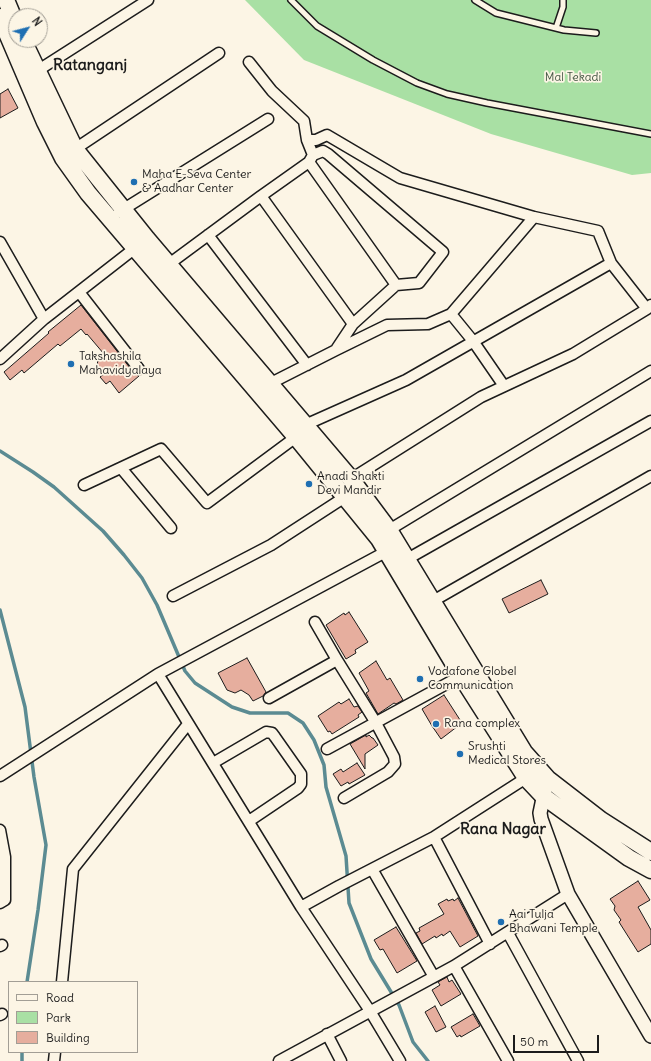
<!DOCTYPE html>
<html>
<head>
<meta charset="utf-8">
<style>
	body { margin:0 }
	#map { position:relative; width:651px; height:1061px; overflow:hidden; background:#fcf5e5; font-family:Delius,sans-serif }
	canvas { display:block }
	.legend { position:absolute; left:8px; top:981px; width:130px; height:72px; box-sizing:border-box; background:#fcf5e5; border:1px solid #a29e95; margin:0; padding:5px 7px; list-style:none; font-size:12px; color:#1c1c1c }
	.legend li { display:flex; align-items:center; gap:8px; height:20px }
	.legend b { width:20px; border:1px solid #a29e95 }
	.north { position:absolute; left:8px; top:8px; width:40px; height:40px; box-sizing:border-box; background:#fcf5e5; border:1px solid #a29e95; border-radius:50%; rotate:54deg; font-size:11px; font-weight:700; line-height:16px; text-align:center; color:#1c1c1c }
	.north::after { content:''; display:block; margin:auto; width:14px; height:18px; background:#1f6fb2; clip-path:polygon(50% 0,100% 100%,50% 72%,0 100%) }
	.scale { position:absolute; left:513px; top:1035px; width:86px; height:18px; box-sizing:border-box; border:2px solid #1c1c1c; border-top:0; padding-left:5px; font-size:12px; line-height:14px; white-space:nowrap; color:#1c1c1c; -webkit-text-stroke:3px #fcf5e5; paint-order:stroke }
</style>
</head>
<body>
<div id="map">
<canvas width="651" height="1061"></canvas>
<ul class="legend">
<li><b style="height:5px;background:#fcf5e5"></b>Road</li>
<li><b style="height:11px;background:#a9e0a4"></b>Park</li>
<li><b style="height:11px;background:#e6ae9e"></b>Building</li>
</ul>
<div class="north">N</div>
<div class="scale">50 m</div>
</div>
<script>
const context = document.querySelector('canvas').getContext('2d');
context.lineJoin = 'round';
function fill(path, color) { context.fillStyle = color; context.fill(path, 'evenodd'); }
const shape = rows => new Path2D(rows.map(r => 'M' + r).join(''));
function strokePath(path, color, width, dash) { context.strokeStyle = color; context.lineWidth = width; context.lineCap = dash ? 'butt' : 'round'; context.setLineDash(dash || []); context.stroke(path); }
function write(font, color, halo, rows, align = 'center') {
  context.font = font + ' Delius,sans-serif'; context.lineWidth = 3.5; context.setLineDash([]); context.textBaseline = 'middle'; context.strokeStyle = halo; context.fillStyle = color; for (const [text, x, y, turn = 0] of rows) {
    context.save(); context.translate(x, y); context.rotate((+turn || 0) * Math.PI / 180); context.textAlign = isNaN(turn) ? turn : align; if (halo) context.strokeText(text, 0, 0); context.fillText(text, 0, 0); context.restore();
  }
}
fill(shape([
	[245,0,651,0,651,173,632,175,491,134,304,60]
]), '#a9e0a4');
strokePath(shape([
	[0,451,33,472,54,487,103,531,124,555,142,578,157,605,185,671,195,683,232,707,250,713,288,713,303,723,314,740,324,765,326,787,346,856,349,903,371,959,399,1005,413,1042,428,1061],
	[0,610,25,707,34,777,46,845,38,910,27,982],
	[22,1061,22,1052]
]), '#5b8b92', 3.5);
const building = shape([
	[8,89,18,108,0,118,0,94,8,89],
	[81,305,134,373,139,376,119,393,110,381,106,384,100,377,104,374,96,365,98,363,97,362,102,358,101,356,104,354,87,334,86,335,81,329,60,346,58,344,24,373,22,370,10,380,4,372,49,333,48,332,81,305],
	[541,580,548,594,509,613,502,599,541,580],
	[349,612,368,642,355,650,356,653,346,659,326,625,344,613,345,615,349,612],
	[247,658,266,692,263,696,253,701,249,695,241,690,235,693,227,690,218,673,247,658],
	[376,661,387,680,390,678,403,700,396,704,394,703,378,714,366,693,369,691,359,673,376,661],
	[444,695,462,723,441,739,432,726,422,709,444,695],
	[349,699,354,707,358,706,362,712,358,715,359,717,332,734,330,731,328,732,318,716,339,702,341,704,349,699],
	[366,735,366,737,369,735,372,738,373,738,378,745,365,754,365,769,350,744,366,735],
	[357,763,365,775,349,784,348,782,341,786,333,774,341,769,343,772,357,763],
	[638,881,650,900,638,907,651,930,651,944,638,952,619,922,621,920,614,910,615,906,610,899,638,881],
	[458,898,478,936,460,947,450,931,443,936,442,934,436,938,435,936,422,944,416,933,420,931,419,928,444,914,438,904,447,899,448,901,453,899,454,901,458,898],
	[396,927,417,961,397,973,383,949,380,950,374,940,396,927],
	[447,977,449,982,452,980,461,994,441,1006,432,990,440,985,438,982,447,977],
	[435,1006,446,1027,436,1032,425,1012,435,1006],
	[473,1014,480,1026,461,1037,460,1035,457,1037,451,1027,473,1014]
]);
fill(building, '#e6ae9e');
strokePath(building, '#1c1c1c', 1);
const service = shape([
	[291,0,317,26,373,60,417,83,447,94,487,103,651,134],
	[475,0,496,13,564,30,596,33],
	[556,28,563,7,563,0]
]);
const minor = shape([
	[249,62,272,91,304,121,307,140,313,155],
	[37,71,148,0],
	[75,149,219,53],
	[309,162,396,285,353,324,337,348],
	[261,196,309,162,313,155,323,151,328,154,443,252,419,283,396,285],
	[119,212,268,119],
	[208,235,307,365],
	[0,242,44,319],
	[611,263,647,309],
	[165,267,261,196,353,324],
	[79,292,139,369],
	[451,314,473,341,504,386],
	[0,359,44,319,139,245],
	[269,384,336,350,387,325,428,324,451,314,534,217],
	[305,425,406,380,611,263,598,231,534,217,400,178,327,135,316,140,307,140],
	[121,468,171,528],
	[351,479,481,397,573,354,647,309,651,305],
	[84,485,161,449,207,503,296,437],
	[389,530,651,371],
	[402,562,651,421],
	[173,596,271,545,345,497],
	[433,601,651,476],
	[315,622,337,660],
	[158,674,301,907,370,1011,400,1061],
	[269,698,337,660,376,723,394,757,395,764,388,772,344,798],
	[327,749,461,676],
	[213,763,266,732,272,733,275,737,301,774,301,784,298,788,249,821],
	[0,776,158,674,391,549],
	[0,830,5,857,5,900,0,903],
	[434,837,490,944],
	[372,869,434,977],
	[301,907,339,886,434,837,526,778],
	[508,933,578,1061],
	[0,946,2,945],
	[454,966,508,1061],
	[62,982,73,869,188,724],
	[0,1015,2,1014],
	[327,1034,341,1061],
	[54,1061,55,1052],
	[279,1061,454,966,568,894]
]);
const tertiary = shape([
	[545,789,540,813,541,819,568,894,651,1036]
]);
const primary = shape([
	[6,0,16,24],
	[0,17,45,122,63,158,88,193,296,437,379,539,461,676,526,778,543,796,629,858,651,870],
	[23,40,75,149,147,239,351,479,389,530,524,752,548,779,601,820,651,852]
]);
strokePath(service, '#1c1c1c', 8);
strokePath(minor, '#1c1c1c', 13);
strokePath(tertiary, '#1c1c1c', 16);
strokePath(primary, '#1c1c1c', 19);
strokePath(service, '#fcf5e5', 5);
strokePath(minor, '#fcf5e5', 10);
strokePath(tertiary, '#fcf5e5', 13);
strokePath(primary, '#fcf5e5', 16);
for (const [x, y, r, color] of [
	[134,182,4,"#1f6fb2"],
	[71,364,4,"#1f6fb2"],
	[309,484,4,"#1f6fb2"],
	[420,679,4,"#1f6fb2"],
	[436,724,4,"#1f6fb2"],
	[460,754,4,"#1f6fb2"],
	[501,922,4,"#1f6fb2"]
]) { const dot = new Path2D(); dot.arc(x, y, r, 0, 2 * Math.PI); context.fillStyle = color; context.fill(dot); strokePath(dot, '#fcf5e5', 1.5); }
write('12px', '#465745', '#fcf5e5', [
	["Mal Tekadi",573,78]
]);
write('12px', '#1c1c1c', '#fcf5e5', [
	["Maha E-Seva Center",142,175],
	["& Aadhar Center",142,189],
	["Takshashila",79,357],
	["Mahavidyalaya",79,371],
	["Anadi Shakti",317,477],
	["Devi Mandir",317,491],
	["Vodafone Globel",428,672],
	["Communication",428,686],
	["Rana complex",444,724],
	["Srushti",468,747],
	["Medical Stores",468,761],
	["Aai Tulja",509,915],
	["Bhawani Temple",509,929]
], 'left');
write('bold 16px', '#1c1c1c', '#fcf5e5', [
	["Ratanganj",90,65],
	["Rana Nagar",503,829]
]);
</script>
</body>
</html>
